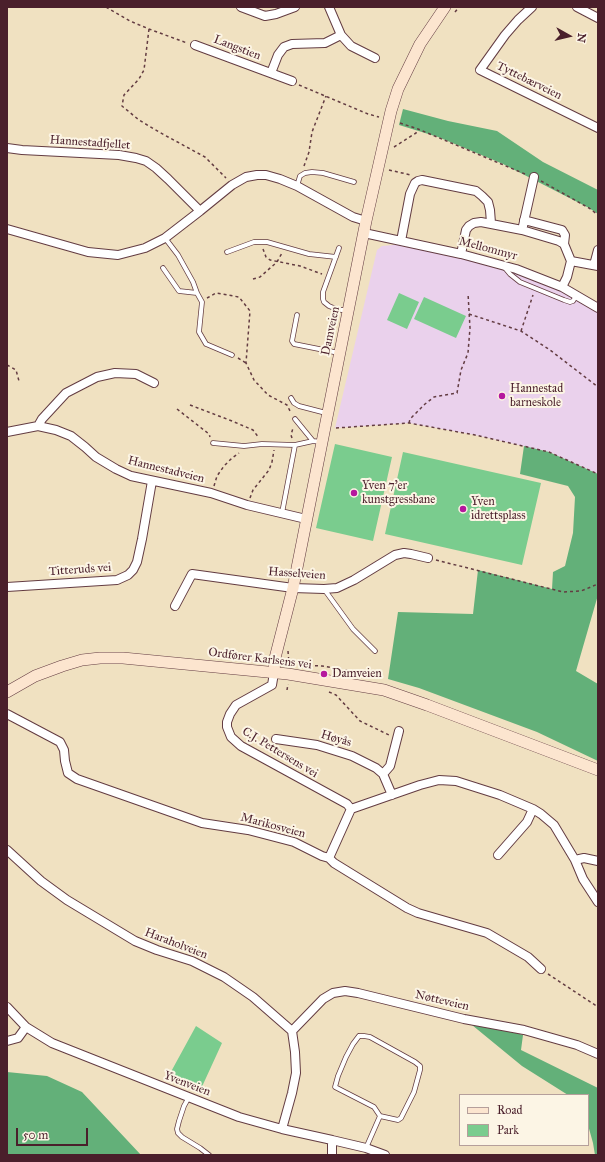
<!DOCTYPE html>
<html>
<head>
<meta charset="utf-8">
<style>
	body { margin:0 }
	#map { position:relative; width:605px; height:1162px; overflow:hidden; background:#f0e1c1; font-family:"IM FELL Great Primer",serif }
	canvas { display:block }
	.frame { position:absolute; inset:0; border:8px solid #4a1f2b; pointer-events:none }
	.legend { position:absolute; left:459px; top:1094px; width:130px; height:52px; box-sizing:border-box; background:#fcf5e5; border:1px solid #b59f9b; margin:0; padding:5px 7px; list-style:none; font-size:12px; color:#4a1f2b }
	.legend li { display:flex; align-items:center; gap:8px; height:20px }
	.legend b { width:20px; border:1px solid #b59f9b }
	.north { position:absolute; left:549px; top:16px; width:40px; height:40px; -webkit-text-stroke:3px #fcf5e5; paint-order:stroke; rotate:98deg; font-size:11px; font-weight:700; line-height:16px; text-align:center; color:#4a1f2b }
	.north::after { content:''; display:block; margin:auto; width:14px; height:18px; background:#4a1f2b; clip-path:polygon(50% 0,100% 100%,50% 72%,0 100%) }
	.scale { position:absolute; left:16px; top:1128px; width:72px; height:18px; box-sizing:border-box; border:2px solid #4a1f2b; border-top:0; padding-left:5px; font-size:12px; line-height:14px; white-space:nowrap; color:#4a1f2b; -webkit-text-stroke:3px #fcf5e5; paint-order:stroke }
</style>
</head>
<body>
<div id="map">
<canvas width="605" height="1162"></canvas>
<div class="frame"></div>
<ul class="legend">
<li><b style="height:5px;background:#fce5cf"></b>Road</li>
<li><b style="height:11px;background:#7acc8e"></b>Park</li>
</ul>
<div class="north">N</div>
<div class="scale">50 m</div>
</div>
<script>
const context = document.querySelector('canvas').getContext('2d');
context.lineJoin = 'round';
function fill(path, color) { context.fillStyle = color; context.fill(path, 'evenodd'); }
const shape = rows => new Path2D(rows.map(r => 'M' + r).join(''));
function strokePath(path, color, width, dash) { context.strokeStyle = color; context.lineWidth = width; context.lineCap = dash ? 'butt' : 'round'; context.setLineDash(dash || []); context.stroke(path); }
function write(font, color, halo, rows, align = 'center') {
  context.font = font + ' "IM FELL Great Primer",serif'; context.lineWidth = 4; context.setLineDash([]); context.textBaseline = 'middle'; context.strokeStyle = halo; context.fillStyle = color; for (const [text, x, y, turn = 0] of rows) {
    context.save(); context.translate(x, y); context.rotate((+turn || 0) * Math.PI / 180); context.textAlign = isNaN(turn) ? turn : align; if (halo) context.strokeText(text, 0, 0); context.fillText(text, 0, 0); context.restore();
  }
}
fill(shape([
	[414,243,516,269,598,308,598,474,549,452,475,435,409,423,335,428,377,250,382,246]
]), '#ead1ec');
fill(shape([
	[399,293,419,302,407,329,387,320],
	[424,297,466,316,456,338,414,319],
	[335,444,392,457,373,541,316,528],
	[403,452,541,483,522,565,385,534],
	[196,1026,222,1043,200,1091,167,1079]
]), '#7acc8e');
fill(shape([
	[403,109,448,121,497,131,543,162,598,190,598,214,589,208,503,164,438,137,399,125],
	[524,446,549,452,598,474,598,595,576,671,598,684,598,761,537,732,419,688,388,679,398,612,473,614,478,570,552,589,553,572,565,566,573,533,575,497,568,486,520,474],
	[472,1025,510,1031,523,1035,521,1050,598,1088,598,1155,595,1155,593,1143,588,1125,588,1095,568,1095,522,1066],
	[7,1072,47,1076,82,1092,141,1155,7,1155]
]), '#63b079');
const lane = shape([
	[297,186,300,176,305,173,312,172,323,173,354,182],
	[165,238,178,255,193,282,197,293,202,302,199,332,206,344,232,355],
	[339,248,323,292,323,299,324,302,329,306,336,309,348,311],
	[227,252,254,242,267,242,309,254,336,257],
	[163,268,179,291,197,293],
	[505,268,510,274,520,282,564,300,570,302,573,301,576,296],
	[297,315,292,341,294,344,339,353],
	[291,398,294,403,299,406,326,413],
	[295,419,313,441],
	[213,443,244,446,262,444,295,445,313,441,321,442],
	[282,513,295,445],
	[324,589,353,629,375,651],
	[359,1036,364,1036,370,1037,415,1062,420,1066,420,1070,414,1092,401,1118,398,1120,380,1116,374,1107,335,1087,338,1076,346,1057,353,1044,359,1036],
	[189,1097,184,1106,179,1121,177,1129,178,1133,182,1137,200,1148,209,1155],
	[366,1148,380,1116]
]);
const street = shape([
	[241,7,265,16,276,14,295,7],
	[329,7,341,35,351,46,375,58],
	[532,7,518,20,505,35,480,70,598,128],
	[577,7,598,18],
	[195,45,292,81],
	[271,73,278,55,284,47,292,44,325,43,341,35],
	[7,148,22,150,119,155,136,158,146,161,156,168,168,179,200,211],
	[524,220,562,230,565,235,564,244],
	[523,226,534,177],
	[7,229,88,252,118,255,145,248,165,238,200,211,232,185,246,177,257,175,266,175,280,179,297,186,353,217,366,221],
	[364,233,461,254,516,269,562,287,598,308],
	[401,241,410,194,415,183,418,181,422,180,476,191,482,196,488,202,490,210,491,223],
	[461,254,466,230,469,226,474,223,481,222,522,230,559,241,564,244,571,261,598,266],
	[594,265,598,250],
	[562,287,567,277,571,261],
	[38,426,42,419,66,393,97,377,115,373,136,374,154,383],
	[7,432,38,426,56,430,71,436,85,447,96,457,116,469,131,476,211,493,247,505,306,519],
	[7,587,117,580,128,575,133,570,137,562,142,539,152,481],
	[175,606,192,574,293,588,324,589,337,588,354,580,395,555,404,553,411,554,428,558],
	[274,673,272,685,236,705,230,714,227,722,227,727,231,737,241,746,347,804,351,809,329,858],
	[7,714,60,742,64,750,65,761,68,773,77,779,202,823,248,830,294,842,322,856,329,858,334,863,407,908,418,913,487,933,528,957,541,969],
	[276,739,317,745,352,756,376,768,383,774,392,795],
	[383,774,390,766,399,731],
	[351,809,420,785,439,780,456,781,500,795,533,809,541,814,554,825,575,860,583,879,598,902],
	[7,850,41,881,67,900,135,941,157,950,192,961,224,977,253,997,292,1031,295,1052,296,1073,292,1093,282,1129],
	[498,855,527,822,533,809],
	[575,860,584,858,598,861],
	[7,1007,26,1027,52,1043,239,1117,282,1129,332,1140,332,1155],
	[292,1031,323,999,333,993,345,991,358,993,464,1019,524,1030,577,1045,598,1054],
	[7,1041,18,1038,26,1027],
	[332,1140,366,1148,385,1155]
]);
const secondary = shape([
	[274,673,275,658,293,588,366,221,391,111,398,89,420,44,445,7],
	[7,692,35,676,62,666,82,660,100,658,123,658,288,674,384,690,427,705,598,770]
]);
strokePath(lane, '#633c42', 5.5);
strokePath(street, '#633c42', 10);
strokePath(secondary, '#633c42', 12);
strokePath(shape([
	[106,7,130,21,149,29,187,43],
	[455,12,459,7],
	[149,29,144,70,139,79,124,95,122,106,139,120,159,132,205,157,226,178],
	[299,85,368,114,379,117],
	[400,123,418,129,525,174],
	[394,147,416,133,418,130],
	[304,166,309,152,312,132,326,96],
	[389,170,411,175],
	[541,181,589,208,598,215],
	[263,249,266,257,270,260,300,266,322,274],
	[253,279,260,277,277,262,282,253],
	[207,298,216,293,239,297,250,311,246,363,254,380,268,395,287,405,291,413],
	[469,314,521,331,550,350,598,387],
	[521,331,533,295],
	[238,358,246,363],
	[7,365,16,370,19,381],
	[190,405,232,421,253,430,259,438],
	[177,409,209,434,210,437],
	[409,423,410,419,425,404,434,397,457,393,461,370,468,353,470,328,468,293],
	[336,428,409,423,475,435,549,452,598,474],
	[292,438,291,435,293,428],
	[214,486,217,476,224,466,232,458,239,453],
	[250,498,253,490,269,470,272,462,274,450],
	[436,560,563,592,581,591,598,584],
	[288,651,289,664],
	[257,660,264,656],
	[303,665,322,666,351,671,362,675],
	[287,690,288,684],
	[329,692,336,695,360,721,389,735],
	[548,974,598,1007]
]), '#633c42', 1.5, [3, 3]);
strokePath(lane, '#fff', 4);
strokePath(street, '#fff', 8);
strokePath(secondary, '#fce5cf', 11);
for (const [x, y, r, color] of [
	[502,396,4,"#b5179e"],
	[354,493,4,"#b5179e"],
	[463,509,4,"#b5179e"],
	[324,674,4,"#b5179e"]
]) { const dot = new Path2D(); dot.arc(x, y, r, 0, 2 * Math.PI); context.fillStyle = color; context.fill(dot); strokePath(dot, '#fcf5e5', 1.5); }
write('12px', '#4a1f2b', '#fcf5e5', [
	["Langstien",237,48,21],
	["Tyttebærveien",529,81,26],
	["Hannestadfjellet",90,143,4],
	["Mellommyr",488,249,15],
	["Damveien",331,331,-78],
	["Hannestadveien",166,470,14],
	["Titteruds vei",80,570,-4],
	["Hasselveien",297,574,4],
	["Ordfører Karlsens vei",260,659,7],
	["Høyås",336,739,16],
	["C.J. Pettersens vei",280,753,31],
	["Marikosveien",273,826,15],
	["Haraholveien",176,944,21],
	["Nøtteveien",442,1001,13],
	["Yvenveien",187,1084,21]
]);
write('12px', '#4a1f2b', '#fcf5e5', [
	["Hannestad",510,389],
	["barneskole",510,403],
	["Yven 7'er",362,486],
	["kunstgressbane",362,500],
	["Yven",471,502],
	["idrettsplass",471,516],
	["Damveien",332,674]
], 'left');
</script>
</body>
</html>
